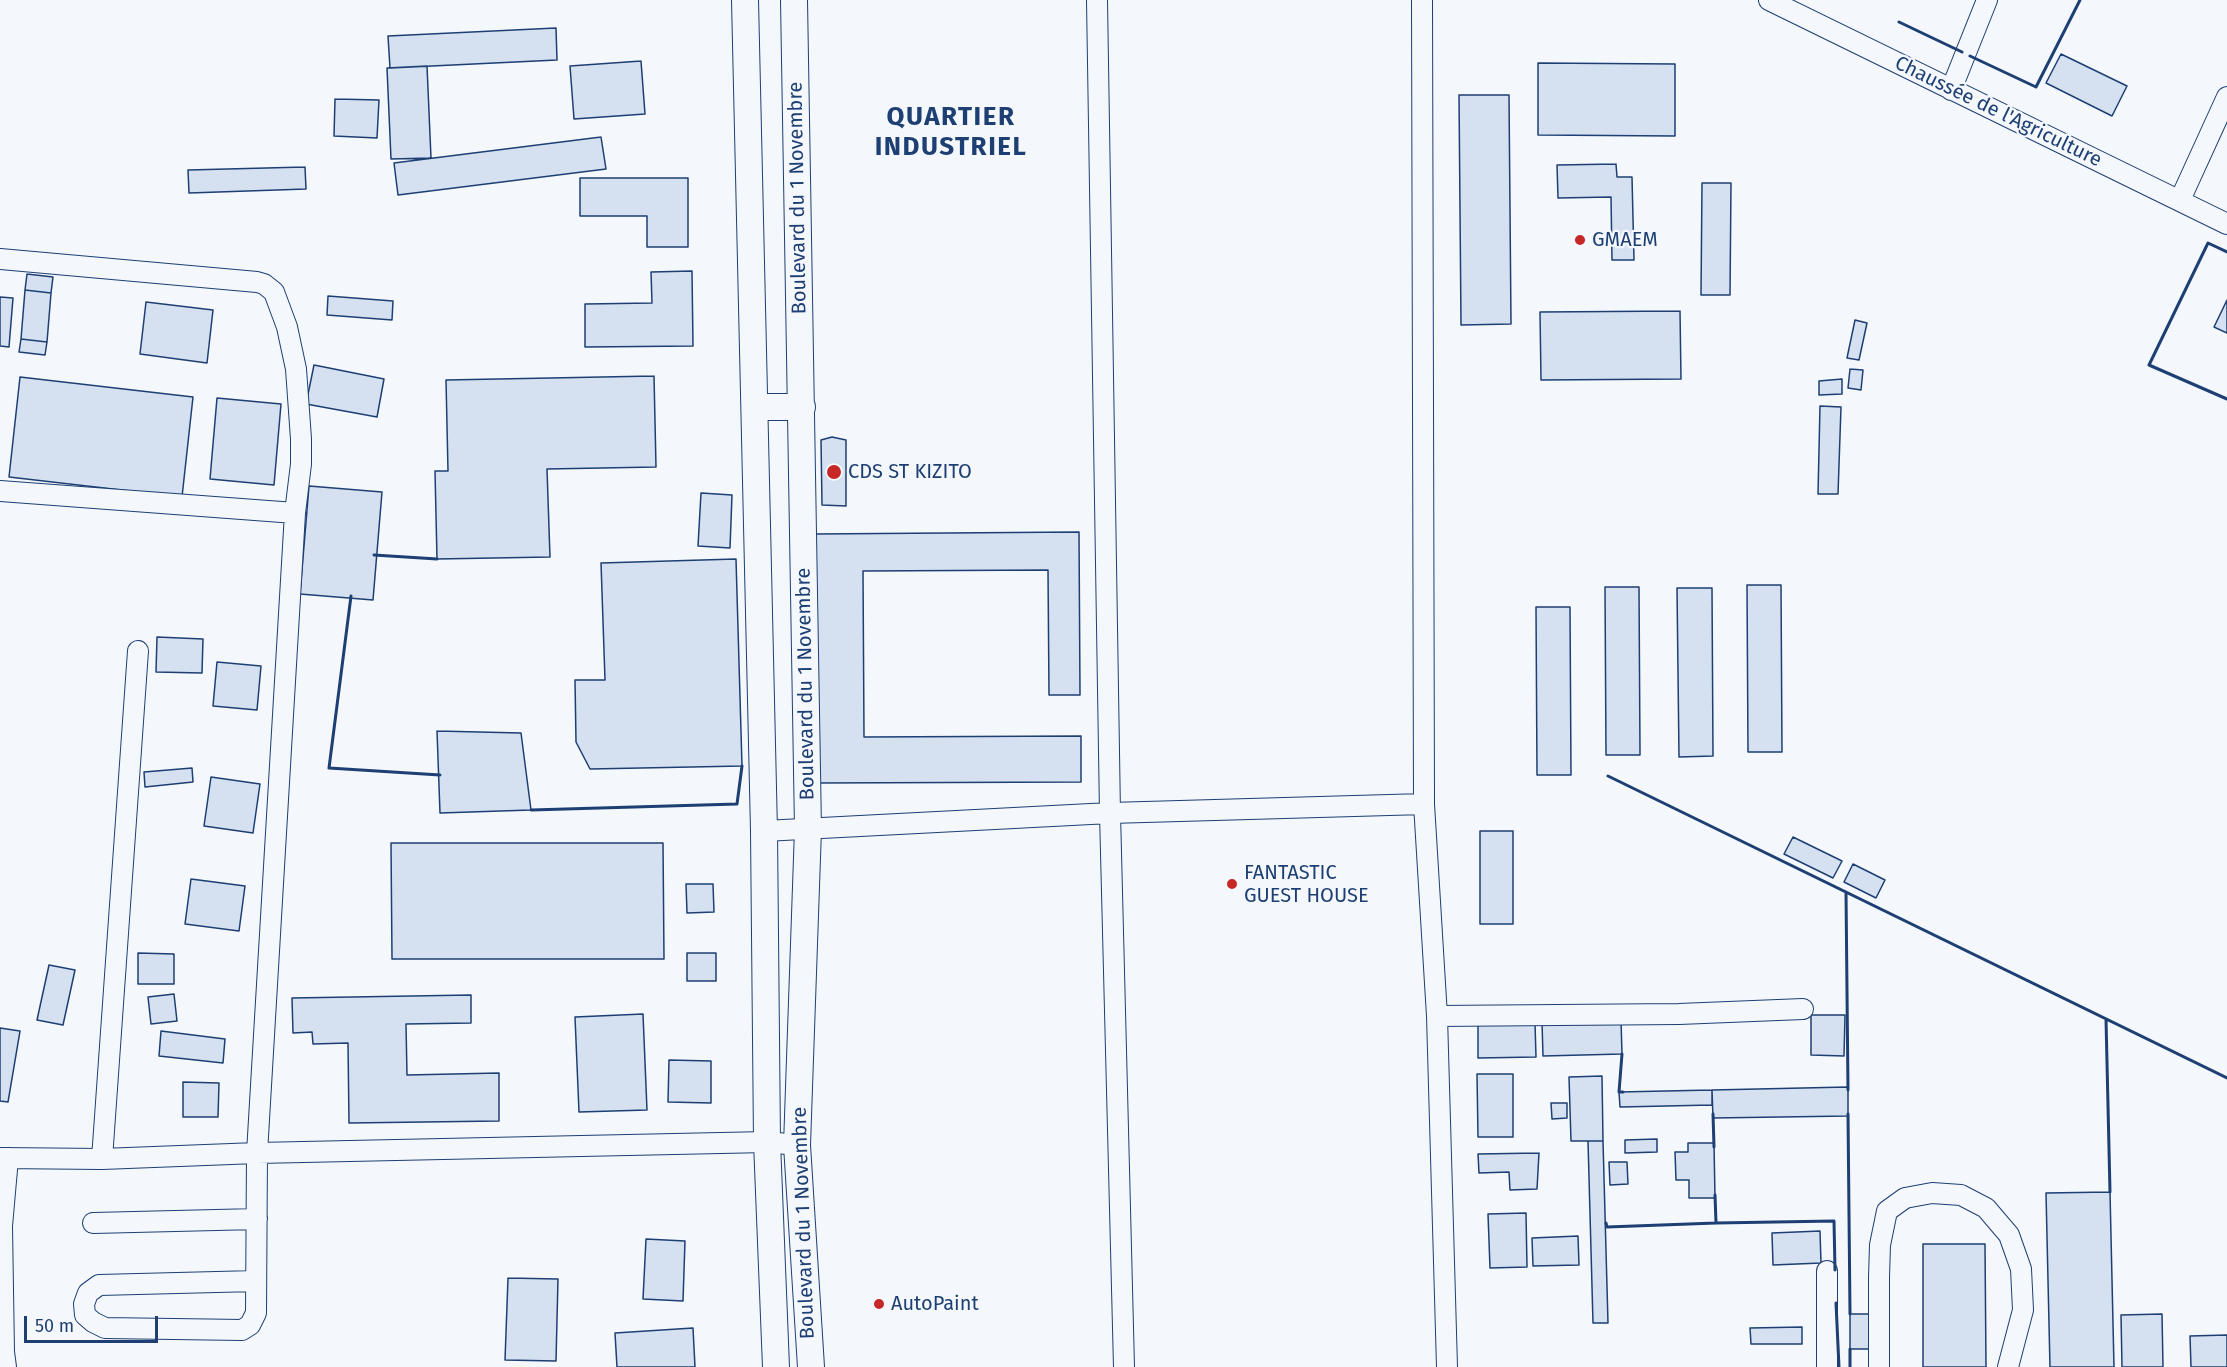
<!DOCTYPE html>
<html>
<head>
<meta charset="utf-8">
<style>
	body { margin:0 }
	#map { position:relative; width:2227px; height:1367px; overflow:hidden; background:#f4f7fb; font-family:"Fira Sans",sans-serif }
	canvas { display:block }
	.scale { position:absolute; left:24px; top:1316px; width:134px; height:27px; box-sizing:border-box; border:3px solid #1d3f73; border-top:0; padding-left:8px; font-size:18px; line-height:21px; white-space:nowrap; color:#1d3f73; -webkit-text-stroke:4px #f4f7fb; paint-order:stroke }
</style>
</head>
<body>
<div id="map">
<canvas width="2227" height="1367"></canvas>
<div class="scale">50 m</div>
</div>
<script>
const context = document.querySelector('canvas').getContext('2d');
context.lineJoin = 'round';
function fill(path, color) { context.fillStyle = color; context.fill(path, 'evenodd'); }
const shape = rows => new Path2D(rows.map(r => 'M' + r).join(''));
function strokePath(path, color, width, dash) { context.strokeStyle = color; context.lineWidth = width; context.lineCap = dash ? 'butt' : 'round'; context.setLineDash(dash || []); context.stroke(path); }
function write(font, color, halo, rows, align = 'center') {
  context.font = font + ' "Fira Sans",sans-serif'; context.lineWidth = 4.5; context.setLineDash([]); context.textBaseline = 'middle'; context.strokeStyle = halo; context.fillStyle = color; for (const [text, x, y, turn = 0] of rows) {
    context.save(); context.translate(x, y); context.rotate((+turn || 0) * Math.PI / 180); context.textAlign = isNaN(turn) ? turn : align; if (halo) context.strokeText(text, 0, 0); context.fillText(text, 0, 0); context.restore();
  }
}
const building = shape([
	[556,28,557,60,390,68,388,36,556,28],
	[2061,54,2127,86,2112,116,2046,83,2061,54],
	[641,61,645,114,574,119,570,66,641,61],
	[1538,63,1675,64,1675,136,1538,135,1538,63],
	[427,66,431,158,391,159,387,68,427,66],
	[1459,95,1509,95,1511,324,1461,325,1459,95],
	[335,99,379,100,377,138,334,136,335,99],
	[601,137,606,169,398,195,394,163,601,137],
	[1616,164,1617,177,1632,177,1634,260,1612,260,1611,197,1558,198,1557,165,1616,164],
	[305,167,306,189,189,193,188,170,305,167],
	[580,178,688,178,688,247,647,247,647,216,580,216,580,178],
	[1702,183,1731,183,1730,295,1701,295,1702,183],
	[692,271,693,346,585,347,585,304,652,303,651,272,692,271],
	[27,274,53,277,51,293,25,290,27,274],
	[25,290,51,293,47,342,21,339,25,290],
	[328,296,393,301,392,320,327,315,328,296],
	[0,297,13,298,9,347,0,346,0,297],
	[2227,300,2227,333,2214,327,2227,300],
	[146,302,213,310,207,363,140,354,146,302],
	[1680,311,1681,379,1541,380,1540,312,1680,311],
	[1855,320,1867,323,1859,360,1847,358,1855,320],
	[21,339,47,342,45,355,19,352,21,339],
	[314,365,384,379,377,417,306,404,314,365],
	[1850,369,1863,370,1861,390,1848,388,1850,369],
	[654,376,656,467,547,469,550,557,437,559,435,471,448,471,446,380,654,376],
	[20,377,193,397,182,497,9,477,20,377],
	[1842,379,1842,394,1819,395,1819,381,1842,379],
	[217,398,281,404,274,485,210,479,217,398],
	[1820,406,1841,407,1838,494,1818,494,1820,406],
	[832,437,846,440,846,506,822,505,821,440,832,437],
	[309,486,382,492,373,600,300,594,309,486],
	[701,493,732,495,730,548,698,546,701,493],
	[1079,532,1080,695,1049,695,1048,570,863,571,864,737,1081,736,1081,782,818,783,815,534,1079,532],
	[736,559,742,766,590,769,576,742,575,680,605,680,601,563,736,559],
	[1747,585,1781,585,1782,752,1748,752,1747,585],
	[1605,587,1639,587,1640,755,1606,755,1605,587],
	[1677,588,1712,588,1713,756,1679,757,1677,588],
	[1536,607,1570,607,1571,775,1537,775,1536,607],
	[157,637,203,639,202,673,156,672,157,637],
	[217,662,261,666,257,710,213,706,217,662],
	[437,731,521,733,531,810,440,813,437,731],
	[192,768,193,782,145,787,144,772,192,768],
	[211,777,260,784,253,833,204,826,211,777],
	[1480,831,1513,831,1513,924,1480,924,1480,831],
	[1793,837,1842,861,1833,878,1784,854,1793,837],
	[391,843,663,843,664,959,392,959,391,843],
	[1853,864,1885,880,1876,898,1844,882,1853,864],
	[191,879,245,886,239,931,185,924,191,879],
	[686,884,713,884,714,912,687,913,686,884],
	[138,953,174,954,174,984,138,984,138,953],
	[687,953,716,953,716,981,687,981,687,953],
	[49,965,75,970,63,1025,37,1020,49,965],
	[174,994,177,1021,151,1024,148,997,174,994],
	[471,995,471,1023,406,1024,407,1075,499,1073,499,1121,349,1123,348,1043,313,1044,312,1032,293,1033,292,998,471,995],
	[643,1014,647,1110,579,1112,575,1017,643,1014],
	[1811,1015,1845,1015,1844,1056,1811,1055,1811,1015],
	[1621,1020,1622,1054,1543,1056,1542,1022,1621,1020],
	[1478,1023,1535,1023,1536,1057,1478,1058,1478,1023],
	[0,1028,20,1031,8,1102,0,1101,0,1028],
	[161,1031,225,1039,223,1063,159,1056,161,1031],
	[669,1060,711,1061,711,1103,668,1102,669,1060],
	[1477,1074,1513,1074,1513,1137,1478,1137,1477,1074],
	[1602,1076,1603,1141,1571,1141,1569,1077,1602,1076],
	[183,1082,219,1083,218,1117,183,1117,183,1082],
	[1848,1087,1848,1116,1713,1118,1712,1090,1848,1087],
	[1712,1090,1712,1105,1620,1107,1619,1092,1712,1090],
	[1551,1103,1567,1103,1567,1118,1552,1119,1551,1103],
	[1657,1139,1657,1152,1625,1153,1625,1140,1657,1139],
	[1588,1141,1603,1141,1608,1323,1593,1323,1588,1141],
	[1688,1143,1714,1143,1715,1198,1689,1198,1689,1180,1676,1180,1675,1152,1688,1152,1688,1143],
	[1539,1153,1537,1189,1510,1190,1509,1172,1479,1173,1478,1154,1539,1153],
	[1609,1162,1627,1162,1628,1184,1610,1185,1609,1162],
	[2110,1192,2114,1367,2050,1367,2046,1193,2110,1192],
	[1526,1213,1527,1267,1490,1268,1488,1214,1526,1213],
	[1820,1231,1821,1263,1773,1265,1772,1233,1820,1231],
	[1578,1236,1579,1265,1533,1266,1532,1238,1578,1236],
	[646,1239,685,1241,683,1301,643,1299,646,1239],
	[1923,1244,1985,1244,1986,1367,1923,1367,1923,1244],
	[508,1278,558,1279,556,1361,505,1360,508,1278],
	[1850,1314,1873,1314,1874,1349,1850,1349,1850,1314],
	[2162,1314,2163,1367,2122,1367,2121,1315,2162,1314],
	[1802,1327,1802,1344,1751,1344,1750,1328,1802,1327],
	[693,1328,695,1367,617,1367,615,1333,693,1328],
	[2227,1335,2227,1367,2191,1367,2190,1336,2227,1335]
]);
fill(building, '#d5e0f0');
strokePath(building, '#1d3f73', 1.5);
const minor = shape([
	[1097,0,1110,813,1124,1367],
	[1422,0,1424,804,1437,1016,1447,1367],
	[1769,0,2227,224],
	[1951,90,1987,0],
	[2180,200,2227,97],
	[0,259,257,282,264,284,274,292,287,327,296,369,301,439,301,464,295,513,257,1153,256,1313,250,1325,242,1330,105,1328,93,1322,85,1315,84,1304,88,1293,99,1285,256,1281],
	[0,491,295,513],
	[764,831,1110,813,1424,804],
	[1437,1016,1679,1014,1803,1009],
	[0,1158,102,1159,257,1153,767,1142,797,1145],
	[102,1159,138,651],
	[93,1223,257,1219],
	[1827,1271,1827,1367],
	[6,1367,4,1352,2,1226,8,1158],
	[1879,1367,1879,1277,1880,1245,1887,1211,1905,1198,1932,1193,1961,1195,1986,1208,2009,1235,2021,1269,2023,1310,2008,1367]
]);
const major = shape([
	[745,0,764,831,767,1142,776,1367],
	[794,0,808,829,797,1145,811,1367],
	[755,407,802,407]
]);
strokePath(minor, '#1d3f73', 22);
strokePath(major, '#1d3f73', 28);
strokePath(minor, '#f4f7fb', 20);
strokePath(major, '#f4f7fb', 26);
strokePath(shape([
	[1899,22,1962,52],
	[1970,56,2036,87,2080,0],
	[2227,252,2208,243,2149,365,2227,399],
	[374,555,437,559],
	[351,596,329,768,440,775],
	[1608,776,2227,1078],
	[531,810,737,804,742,766],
	[1846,892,1848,1090],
	[2106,1019,2110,1192],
	[1622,1054,1619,1092,1623,1092],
	[1713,1114,1714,1147],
	[1848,1114,1850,1314],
	[1715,1195,1716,1223,1834,1221,1835,1270],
	[1606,1223,1607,1227,1716,1223],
	[1836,1303,1839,1367],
	[1850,1367,1850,1349]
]), '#1d3f73', 3);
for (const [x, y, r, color] of [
	[1580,240,6,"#c62828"],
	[834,472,8,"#c62828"],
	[1232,884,6,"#c62828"],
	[879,1304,6,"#c62828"]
]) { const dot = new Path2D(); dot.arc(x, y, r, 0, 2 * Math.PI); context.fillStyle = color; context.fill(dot); strokePath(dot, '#f4f7fb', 2); }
write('20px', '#1d3f73', '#f4f7fb', [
	["Chaussée de l'Agriculture",1998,112,26],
	["Boulevard du 1 Novembre",798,198,-91],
	["Boulevard du 1 Novembre",806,684,-91],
	["Boulevard du 1 Novembre",804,1223,-92]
]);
write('20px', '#1d3f73', '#f4f7fb', [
	["GMAEM",1592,240],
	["CDS ST KIZITO",848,472],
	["FANTASTIC",1244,873],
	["GUEST HOUSE",1244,896],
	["AutoPaint",891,1304]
], 'left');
context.letterSpacing = '1.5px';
write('bold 26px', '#1d3f73', '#f4f7fb', [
	["QUARTIER",951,118],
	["INDUSTRIEL",951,148]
]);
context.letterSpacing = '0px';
</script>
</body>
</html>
